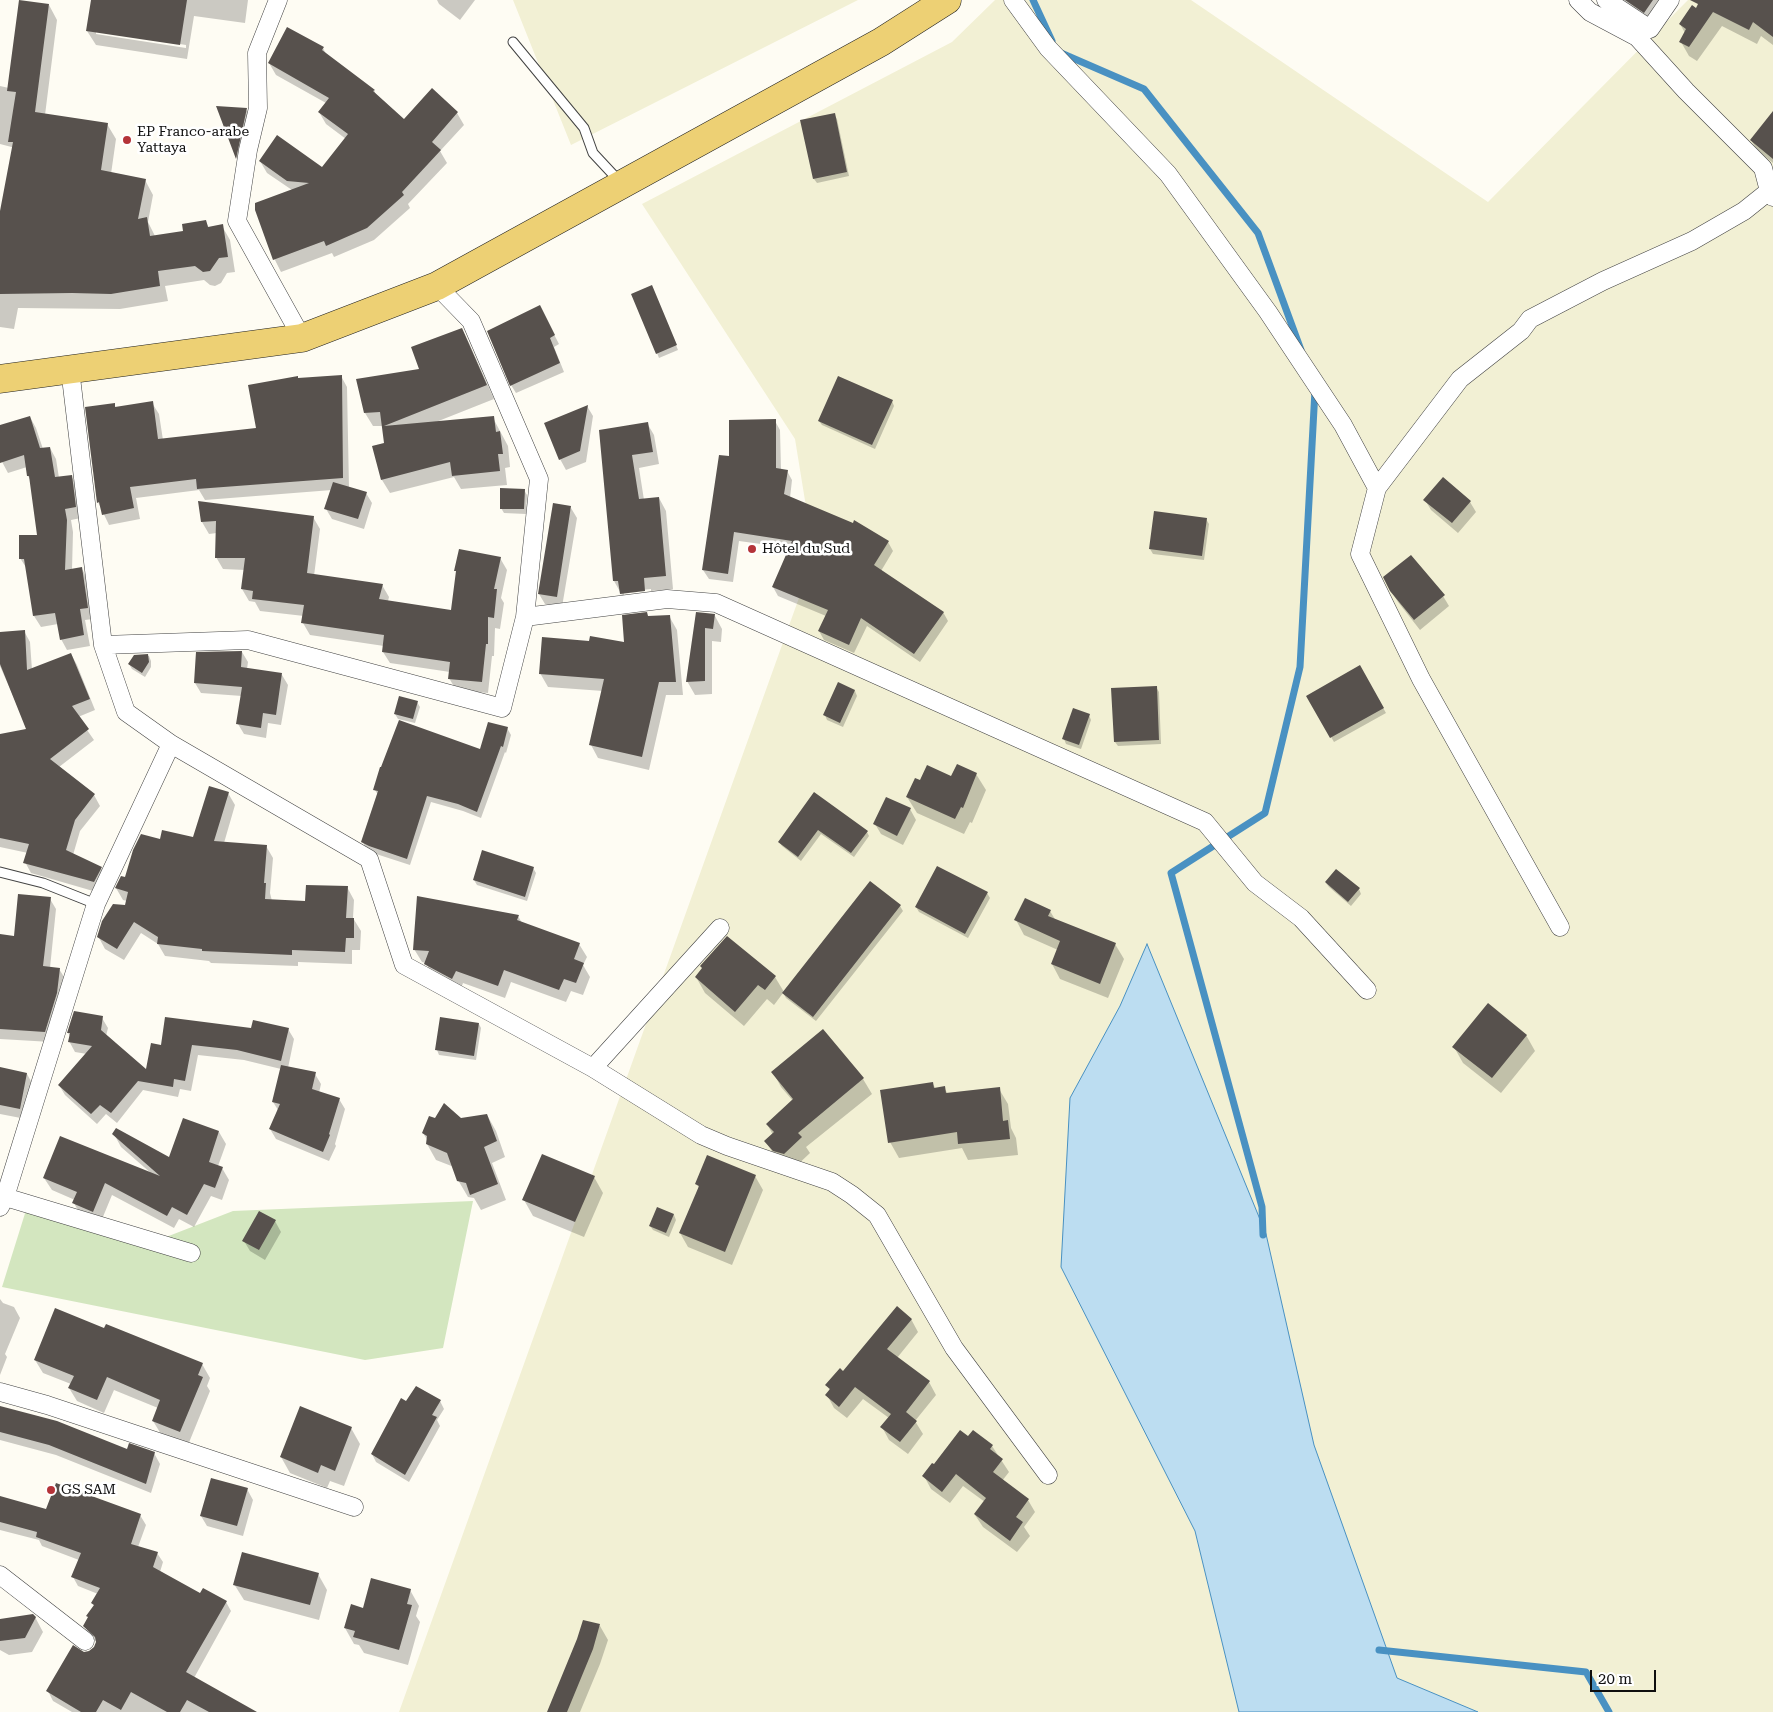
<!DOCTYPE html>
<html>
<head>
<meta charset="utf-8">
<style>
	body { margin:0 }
	#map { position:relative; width:1773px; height:1712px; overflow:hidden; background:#fefcf3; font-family:"Roboto Serif",serif }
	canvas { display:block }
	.scale { position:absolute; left:1590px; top:1670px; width:66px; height:22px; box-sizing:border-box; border:2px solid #0f0f0f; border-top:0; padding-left:6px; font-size:15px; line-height:18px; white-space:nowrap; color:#0f0f0f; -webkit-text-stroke:4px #fff; paint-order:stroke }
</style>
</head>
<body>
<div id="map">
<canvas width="1773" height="1712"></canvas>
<div class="scale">20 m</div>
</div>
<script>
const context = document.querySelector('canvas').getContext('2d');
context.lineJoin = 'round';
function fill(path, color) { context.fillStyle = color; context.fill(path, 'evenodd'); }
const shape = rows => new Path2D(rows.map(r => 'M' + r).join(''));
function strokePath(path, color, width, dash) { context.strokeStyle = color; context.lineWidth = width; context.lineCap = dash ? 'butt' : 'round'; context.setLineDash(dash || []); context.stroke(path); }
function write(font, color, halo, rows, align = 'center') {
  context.font = font + ' "Roboto Serif",serif'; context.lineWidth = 5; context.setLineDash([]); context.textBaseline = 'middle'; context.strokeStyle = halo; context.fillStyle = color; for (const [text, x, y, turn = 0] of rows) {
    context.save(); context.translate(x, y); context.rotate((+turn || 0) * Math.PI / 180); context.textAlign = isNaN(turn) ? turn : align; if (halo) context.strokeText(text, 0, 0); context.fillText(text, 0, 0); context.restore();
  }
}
fill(shape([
	[513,0,858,0,571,145],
	[995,0,1191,0,1488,202,1688,0,1773,0,1773,1712,399,1712,814,556,795,439,642,204,952,42]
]), '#f2f0d4');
fill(shape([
	[473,1201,443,1348,365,1360,2,1287,27,1207,161,1239,233,1211]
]), '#d3e6bf');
const water = shape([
	[1147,944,1266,1234,1314,1445,1397,1678,1478,1712,1239,1712,1195,1531,1061,1267,1070,1098,1120,1006,1147,944]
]);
fill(water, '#bcddf1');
strokePath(water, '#4991c2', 1);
fill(shape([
	[92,0,248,0,245,23,194,16,187,59,96,45,87,31],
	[96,31,186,45,186,48,96,34],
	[437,0,475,0,460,20,439,4],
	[1602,0,1669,0,1652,25],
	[1701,0,1773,0,1773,45,1761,36,1757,44,1722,26,1697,61,1689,56,1681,42,1685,33,1680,24,1697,9],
	[49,5,57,20,45,115,107,124,116,139,111,174,145,180,153,195,148,222,155,236,185,232,206,222,209,228,222,226,230,240,235,272,227,273,221,283,215,286,210,285,204,280,165,286,168,301,120,309,18,308,14,329,0,327,0,215,27,151,0,144,0,86,9,88],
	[323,48,327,56,374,90,377,97,404,121,432,90,457,113,464,125,440,151,447,163,408,204,410,208,374,240,334,257,332,253,281,272,275,260,256,210,292,190,267,173,260,161,322,169,346,139,326,124,319,112,326,103,276,75,269,63],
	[218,107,246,110,255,125,245,173,237,159],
	[834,114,837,119,849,176,817,183,814,179],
	[1773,127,1773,163,1757,150,1751,140],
	[654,292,678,350,659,358,657,353],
	[544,315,559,344,554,347,564,372,516,393,511,385],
	[462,329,469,343,494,399,436,422,493,418,508,446,510,467,505,468,507,485,461,489,454,477,390,493,382,480,386,444,383,426,373,426,365,413,421,370],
	[341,376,347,387,349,488,366,493,372,503,364,529,332,519,326,509,332,490,205,500,199,490,136,498,140,519,109,525,98,502,114,404,116,408,152,403,159,414,163,440,257,429,298,380],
	[892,401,894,406,875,449,822,425,819,421],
	[587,406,593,416,586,462,566,470,560,459],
	[30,417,36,428,43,449,50,448,56,459,59,478,71,476,78,487,81,518,71,520,73,532,72,570,82,569,88,580,93,619,85,620,90,646,67,650,61,639,58,624,41,627,34,616,27,569,20,558,38,536,31,481,28,476,27,467,8,473,0,458,0,426],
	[775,421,780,430,781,470,787,471,792,480,790,498,888,542,893,551,881,571,943,612,948,621,920,662,867,626,854,653,824,640,819,631,826,616,778,596,773,587,790,548,739,541,733,582,709,579,703,570,730,458],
	[647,423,654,435,659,464,639,468,644,500,659,498,666,511,673,589,651,591,651,589,624,592,624,595,650,592,651,603,628,606,614,581,600,431],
	[524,490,527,495,526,514,504,513,501,508],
	[1425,500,1470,502,1476,512,1458,533,1431,510],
	[200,502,313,517,320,529,314,576,382,585,389,597,388,601,452,611,457,574,456,571,500,558,507,570,501,598,504,603,500,629,495,628,494,656,492,656,488,693,456,690,449,678,450,672,390,663,383,652,384,646,310,635,303,623,304,616,260,611,255,602,249,601,242,589,245,570,223,569,216,557,217,533,209,534,202,522],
	[571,508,577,518,562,607,545,604,539,594],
	[1206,519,1209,524,1204,560,1153,554,1150,549],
	[1391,591,1443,596,1449,606,1420,630,1398,602],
	[697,613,715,616,722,629,721,642,712,641,712,694,695,695,687,681],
	[669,616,677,630,683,695,666,695,649,770,598,758,591,745,603,691,548,687,540,673,626,643,649,618],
	[24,631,30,642,32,670,71,654,77,665,95,710,78,717,94,740,59,767,94,795,100,806,80,831,73,855,101,868,107,878,100,893,31,873,25,862,28,853,0,847,0,736,28,730,0,666,0,633],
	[242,652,248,662,247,669,282,675,288,685,281,725,268,723,266,738,244,734,238,724,242,696,201,693,195,683,197,654],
	[134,656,149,656,151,661,151,667,145,677,132,669,129,664],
	[1360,667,1386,713,1334,742,1307,696],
	[839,684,855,691,857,696,843,727,827,720,825,715],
	[1156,687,1159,692,1161,744,1118,746,1115,742],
	[417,702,420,707,415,723,398,719,395,714],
	[1089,715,1091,720,1081,749,1066,744,1064,739],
	[507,728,511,735,506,753,505,752,481,818,463,811,431,802,410,865,373,853,366,849,363,842,378,795,375,790,481,751],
	[976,774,986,790,972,823,970,822,964,834,917,813,907,797,921,782],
	[228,793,235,805,224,843,266,846,273,858,270,893,272,901,307,903,347,887,354,900,353,918,361,931,360,950,352,950,352,964,298,962,298,966,211,963,209,961,165,956,158,944,141,933,124,960,105,949,98,936,126,907,127,901,123,900,116,888,161,841,194,838],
	[814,794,867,832,869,836,854,857,821,834,801,861,782,846,779,842],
	[910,809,916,820,903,845,881,834,875,824],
	[533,868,536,873,527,901,477,885,474,880],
	[870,883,900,906,903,911,816,1021,786,998,783,993,774,1005,767,999,744,1026,705,993,696,977,775,977,784,992],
	[1326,883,1359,889,1361,894,1351,906,1329,887],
	[987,893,990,898,968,938,919,912,916,907],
	[50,899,56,909,50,968,59,969,66,980,51,1042,0,1039,0,935,14,941],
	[1050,911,1056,921,1115,944,1124,959,1108,998,1060,979,1052,964,1058,950,1024,935,1016,920],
	[518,916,522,923,579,944,587,957,583,965,590,977,583,995,571,991,566,1002,511,982,505,998,463,983,460,991,433,977,426,963,422,962,414,949],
	[102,1018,108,1028,106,1036,147,1072,163,1046,252,1029,288,1029,294,1039,288,1068,315,1074,321,1084,319,1093,339,1099,345,1109,335,1144,336,1146,329,1161,276,1139,270,1129,278,1110,273,1102,281,1069,244,1060,198,1055,191,1091,180,1089,178,1097,143,1090,117,1123,106,1114,97,1124,65,1095,59,1085,87,1054,75,1052,69,1041,70,1036,68,1033],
	[479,1024,481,1028,476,1060,439,1055,437,1050],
	[823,1031,863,1079,872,1094,806,1147,810,1153,793,1169,775,1156,766,1142,773,1135,767,1124,793,1101,781,1087,773,1072],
	[1526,1035,1535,1051,1501,1093,1463,1063,1454,1047],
	[0,1069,27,1074,33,1085,26,1119,0,1114],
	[932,1083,936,1089,944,1088,948,1094,999,1089,1008,1104,1011,1128,1016,1138,1018,1155,968,1160,962,1148,899,1158,890,1142],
	[487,1115,496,1131,505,1157,492,1163,506,1200,481,1210,474,1198,468,1197,458,1180,454,1167,436,1160,427,1144,428,1141,423,1133,435,1119,461,1120],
	[219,1132,226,1144,218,1166,222,1168,229,1180,222,1200,211,1196,194,1227,179,1219,174,1228,112,1195,100,1224,81,1216,74,1203,75,1200,52,1190,44,1178,152,1174,121,1147,114,1134,170,1159],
	[755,1176,763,1190,732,1265,688,1247,680,1233,699,1188,697,1184],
	[594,1177,603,1193,584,1237,533,1216,524,1200],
	[658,1209,674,1215,676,1220,669,1237,653,1230,650,1226],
	[275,1221,281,1232,265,1260,250,1251,244,1241],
	[0,1299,3,1303,14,1307,20,1318,5,1354,7,1357,0,1375],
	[911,1319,918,1332,897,1358,929,1382,936,1395,915,1421,923,1434,908,1454,889,1440,882,1427,889,1418,863,1399,847,1418,834,1408,827,1395,830,1391,827,1385],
	[35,1360,202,1364,210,1378,207,1386,210,1391,188,1445,161,1434,153,1421,158,1408,114,1390,104,1413,77,1401,69,1388,71,1384,43,1373],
	[440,1401,444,1409,437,1420,440,1426,409,1482,376,1462,372,1454,407,1403],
	[0,1407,128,1451,154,1453,160,1464,151,1493,56,1455,0,1440],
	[351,1428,360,1444,344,1486,330,1481,327,1488,290,1473,281,1457],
	[969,1438,992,1446,1009,1472,1002,1481,1028,1500,1035,1512,1024,1527,1030,1536,1017,1552,983,1527,975,1515,985,1502,963,1486,950,1503,931,1489,924,1476,934,1466],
	[247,1489,253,1500,243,1536,207,1526,201,1516],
	[0,1498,47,1510,140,1515,146,1525,138,1547,157,1553,163,1562,160,1572,201,1595,226,1602,231,1611,194,1678,254,1712,72,1712,53,1701,48,1691,84,1653,90,1652,95,1648,97,1642,90,1636,85,1626,94,1606,93,1603,98,1594,78,1586,73,1577,79,1560,42,1546,39,1540,0,1530],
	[318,1574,327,1590,319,1620,244,1600,234,1584],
	[410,1590,419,1606,416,1616,420,1622,408,1665,364,1653,359,1645,354,1644,345,1628,364,1609],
	[35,1617,43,1632,32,1652,9,1655,0,1650,0,1620],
	[584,1621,600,1626,608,1640,600,1664,580,1712,548,1712,579,1639]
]), '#0003');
strokePath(shape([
	[1033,0,1052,41],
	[1061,53,1144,89,1258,233,1301,350],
	[1263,1235,1262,1207,1171,873,1265,813,1300,667,1315,390],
	[1379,1650,1586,1672,1609,1712]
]), '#4991c2', 7);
fill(shape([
	[19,0,49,4,35,112,108,123,101,170,146,179,138,219,147,217,150,236,183,231,182,224,206,220,208,227,223,224,228,257,219,258,210,271,203,272,195,266,158,271,160,286,111,294,72,293,0,294,0,211,13,142,8,142,16,92,7,91],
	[91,0,187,0,180,45,86,31],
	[1625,0,1653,0,1644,13],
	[1690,0,1773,0,1773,37,1753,22,1749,30,1713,12,1689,47,1679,42,1686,29,1679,24,1692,5,1696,8,1698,4],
	[287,27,324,47,322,50,375,90,373,91,404,119,432,88,458,112,432,142,441,150,402,192,404,195,367,228,326,246,324,241,273,260,255,210,255,203,309,183,287,181,259,161,277,135,322,167,348,134,318,112,329,98,268,63],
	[216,106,247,108,236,159],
	[1773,111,1773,159,1750,140],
	[835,113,847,172,813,179,800,120],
	[652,285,677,345,656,354,631,294],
	[540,305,555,335,550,338,560,363,510,386,487,331],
	[462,328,487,385,384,426,494,416,496,432,500,431,503,454,498,454,500,471,452,476,450,462,381,480,372,446,384,443,380,412,364,413,356,379,419,369,411,347],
	[342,375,343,478,197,489,196,479,130,487,134,508,102,515,99,502,97,503,85,407,115,403,115,407,153,401,158,439,256,428,248,385,298,376,298,378],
	[838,376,893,400,872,445,818,421],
	[588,405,580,451,559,460,544,423],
	[30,416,40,448,50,447,55,477,72,475,76,507,65,509,67,520,65,570,82,567,88,608,80,609,84,635,60,640,55,613,33,616,24,559,19,559,19,535,37,535,29,476,27,476,24,455,0,463,0,425],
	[776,419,776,468,788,470,784,494,853,523,854,520,889,541,874,565,944,612,914,654,861,618,849,645,818,631,828,610,772,587,792,541,734,532,728,574,702,570,719,455,729,456,729,420],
	[648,422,653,452,632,455,639,499,659,497,666,576,644,578,645,591,620,594,618,581,613,581,599,430],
	[1443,477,1471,501,1452,523,1423,500],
	[333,482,367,492,358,519,324,509],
	[500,488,525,489,524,509,500,509],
	[198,501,314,516,307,573,383,584,379,599,451,610,456,571,454,571,459,549,501,557,494,589,497,589,494,618,488,617,488,644,486,644,482,682,448,679,450,662,382,652,384,635,301,623,304,605,252,599,253,591,241,589,245,558,215,558,216,521,201,522],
	[553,503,571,506,557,597,538,594],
	[1154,511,1207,518,1202,556,1149,549],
	[1411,555,1445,595,1414,620,1390,591,1383,577],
	[647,612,648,616,670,615,676,682,659,682,642,757,589,745,604,679,539,674,542,637,589,641,590,636,624,642,622,615],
	[696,612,715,614,713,629,705,628,705,681,686,682],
	[25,630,27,670,71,653,90,699,72,706,89,729,50,759,95,794,75,820,66,850,102,867,94,882,23,863,29,844,0,838,0,734,26,729,0,664,0,632],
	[242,651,241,667,282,673,276,715,263,713,261,728,236,724,242,687,194,683,196,652],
	[148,654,149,662,142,673,128,664,134,655],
	[1360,665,1384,708,1330,738,1306,696],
	[838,682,855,690,840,723,823,715],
	[1157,686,1159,740,1114,742,1111,688],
	[399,696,418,701,413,719,394,714],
	[1073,708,1090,714,1079,745,1062,739],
	[399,720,480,749,488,722,508,727,503,747,501,746,477,812,458,804,427,796,407,859,369,846,361,842,378,791,373,790,380,767,381,767],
	[957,764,977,773,963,808,961,807,955,819,906,797,915,778,920,780,927,765,951,776],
	[209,786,229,792,214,841,267,845,264,883,266,883,265,899,305,901,306,885,348,886,346,918,354,918,354,938,346,938,345,952,292,950,292,955,202,951,202,949,157,944,158,937,134,922,117,949,97,937,102,921,113,904,125,905,128,892,115,888,121,876,125,877,133,850,141,834,160,839,162,830,193,837],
	[814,792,868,831,851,853,818,830,798,857,778,842],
	[886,797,911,808,897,836,873,824],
	[482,850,534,867,525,897,473,880],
	[937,866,988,892,965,934,915,907],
	[1336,869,1360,888,1348,902,1325,882],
	[870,881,901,905,813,1017,782,993],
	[18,894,51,897,43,966,60,968,57,993,45,1032,0,1029,0,934,14,936],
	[417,896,519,915,517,920,580,943,574,959,584,963,576,983,564,979,559,990,504,970,498,986,456,971,452,979,424,964,429,951,413,950],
	[1025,898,1051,910,1048,916,1116,943,1100,984,1051,964,1060,941,1014,920],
	[727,936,776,976,765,990,758,985,735,1012,695,977,702,968,700,966],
	[1488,1003,1527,1035,1492,1078,1452,1047],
	[74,1011,103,1016,101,1030,146,1069,151,1043,161,1045,165,1017,251,1028,253,1020,289,1028,281,1061,237,1050,192,1045,185,1081,174,1079,173,1087,138,1081,111,1113,100,1105,91,1114,58,1085,92,1046,68,1042,70,1033,67,1033],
	[440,1017,479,1023,474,1056,435,1050],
	[823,1029,864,1078,798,1133,802,1137,784,1154,773,1151,764,1141,774,1132,766,1124,793,1099,771,1072],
	[281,1065,316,1072,312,1089,340,1098,329,1134,330,1135,323,1152,269,1129,280,1104,272,1102],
	[0,1067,27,1073,20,1109,0,1105],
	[933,1082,934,1088,945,1086,946,1093,1000,1087,1003,1121,1008,1120,1010,1139,958,1144,957,1132,888,1143,880,1090],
	[444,1103,461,1118,487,1114,497,1141,484,1147,498,1184,470,1195,466,1183,457,1181,447,1153,426,1144,427,1136,422,1133,429,1116,435,1118],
	[183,1118,219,1131,209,1162,223,1167,215,1188,204,1184,187,1215,172,1207,167,1216,105,1183,93,1212,72,1203,77,1192,43,1178,60,1136,160,1176,112,1134,116,1128,169,1157],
	[542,1154,595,1176,575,1222,522,1200],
	[707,1155,756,1175,725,1252,679,1233,699,1186,695,1184],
	[657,1207,674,1214,666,1233,649,1226],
	[259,1211,276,1220,259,1250,242,1241],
	[897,1306,912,1319,887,1349,930,1381,906,1412,917,1421,900,1442,880,1427,891,1414,855,1387,839,1407,825,1395,830,1389,825,1385,840,1368,843,1371],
	[55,1308,104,1328,106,1324,203,1363,198,1375,203,1377,180,1432,152,1421,160,1400,107,1377,97,1400,68,1388,74,1376,34,1360],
	[416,1386,441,1400,432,1415,437,1417,405,1475,371,1454,401,1398,406,1401],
	[0,1406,57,1421,127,1449,129,1443,155,1452,146,1484,49,1445,0,1432],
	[300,1406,352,1427,335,1471,321,1465,318,1473,280,1457],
	[960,1430,968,1436,973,1430,993,1445,990,1449,1003,1459,993,1472,1029,1499,1016,1517,1023,1522,1010,1541,974,1514,986,1498,956,1474,942,1492,922,1476,932,1463,934,1464],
	[211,1478,248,1488,237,1526,200,1516],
	[56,1483,141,1514,131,1544,158,1552,153,1567,200,1593,203,1588,227,1601,186,1672,257,1712,209,1712,187,1700,180,1712,167,1712,131,1692,121,1710,103,1700,96,1712,81,1712,46,1691,73,1645,84,1652,89,1651,94,1647,96,1642,95,1637,83,1626,88,1617,86,1616,94,1605,91,1603,100,1588,71,1577,81,1553,36,1537,37,1532,0,1522,0,1496,46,1509],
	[242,1552,319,1573,310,1605,233,1585],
	[371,1578,411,1589,407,1604,412,1605,399,1650,353,1637,355,1631,344,1628,351,1604,363,1608],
	[33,1614,36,1617,25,1638,0,1641,0,1619],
	[583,1620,600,1624,593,1649,567,1712,547,1712,577,1639]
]), '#57514d');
const service = shape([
	[513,42,584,128,593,153,620,182],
	[0,872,43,883,96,904]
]);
const minor = shape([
	[278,0,257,53,258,108,248,150,237,221,302,338],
	[1013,0,1048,48,1168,174,1268,312,1343,425,1377,488],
	[1578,0,1590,12,1637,37,1686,91,1763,168,1769,191,1773,197],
	[1606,0,1650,29,1670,0],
	[70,369,103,645,126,712,171,744,369,859,404,965,593,1068,701,1135,727,1146,832,1182,852,1195,877,1215,954,1348,1048,1475],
	[525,617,667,599,716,603,1205,822,1255,883,1301,918,1367,990],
	[103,645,248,640,502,708,525,617,539,479,471,321,437,286],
	[1560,927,1421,679,1360,554,1377,488,1460,379,1521,331,1530,319,1603,281,1692,241,1744,211,1769,191],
	[593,1068,720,928],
	[5,1197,191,1253],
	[0,1207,5,1197,96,904,171,744],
	[0,1392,47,1405,354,1507],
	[0,1575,85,1641]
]);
const primary = shape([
	[0,379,302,338,437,286,881,42,947,0]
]);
strokePath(service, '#424242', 11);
strokePath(minor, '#424242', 19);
strokePath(primary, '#202020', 29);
strokePath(service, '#fff', 9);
strokePath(minor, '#fff', 18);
strokePath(primary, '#edd074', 28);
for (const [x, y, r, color] of [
	[127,140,5,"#b43338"],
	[752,549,5,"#b43338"],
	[51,1490,5,"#b43338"]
]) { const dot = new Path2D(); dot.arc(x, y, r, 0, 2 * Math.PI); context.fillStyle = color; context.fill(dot); strokePath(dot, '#fff', 2); }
write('14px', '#0f0f0f', '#fff', [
	["EP Franco-arabe",137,132],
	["Yattaya",137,148],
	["Hôtel du Sud",762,549],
	["GS SAM",61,1490]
], 'left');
</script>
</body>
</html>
